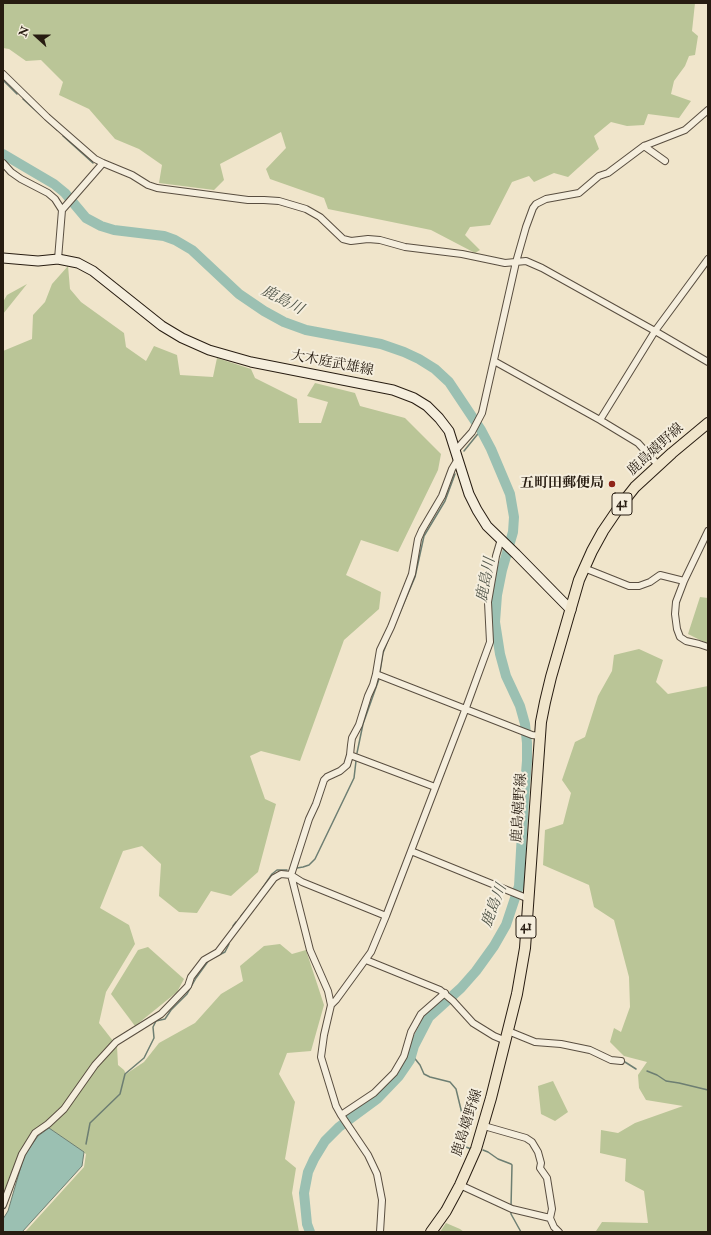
<!DOCTYPE html>
<html>
<head>
<meta charset="utf-8">
<style>
	body { margin:0 }
	#map { position:relative; width:711px; height:1235px; overflow:hidden; background:#f0e5cb; font-family:"IM FELL Double Pica",serif }
	canvas { display:block }
	.frame { position:absolute; inset:0; border:4px solid #271c11; pointer-events:none }
	.north { position:absolute; left:16px; top:16px; width:40px; height:40px; -webkit-text-stroke:3px #f5eedd; paint-order:stroke; rotate:291deg; font-size:11px; font-weight:700; line-height:16px; text-align:center; color:#271c11 }
	.north::after { content:''; display:block; margin:auto; width:14px; height:18px; background:#271c11; clip-path:polygon(50% 0,100% 100%,50% 72%,0 100%) }
</style>
</head>
<body>
<div id="map">
<canvas width="711" height="1235"></canvas>
<div class="frame"></div>
<div class="north">N</div>
</div>
<script>
const context = document.querySelector('canvas').getContext('2d');
context.lineJoin = 'round';
function fill(path, color) { context.fillStyle = color; context.fill(path, 'evenodd'); }
const shape = rows => new Path2D(rows.map(r => 'M' + r).join(''));
function strokePath(path, color, width, dash) { context.strokeStyle = color; context.lineWidth = width; context.lineCap = dash ? 'butt' : 'round'; context.setLineDash(dash || []); context.stroke(path); }
function write(font, color, halo, rows, align = 'center') {
  context.font = font + ' "IM FELL Double Pica","Noto Serif JP",serif'; context.lineWidth = 4; context.setLineDash([]); context.textBaseline = 'middle'; context.strokeStyle = halo; context.fillStyle = color; for (const [text, x, y, turn = 0] of rows) {
    context.save(); context.translate(x, y); context.rotate((+turn || 0) * Math.PI / 180); context.textAlign = isNaN(turn) ? turn : align; if (halo) context.strokeText(text, 0, 0); context.fillText(text, 0, 0); context.restore();
  }
}
fill(shape([
	[3,3,695,3,692,31,698,36,695,55,689,56,685,66,674,81,671,94,691,101,679,118,648,114,644,125,627,126,611,122,594,136,599,149,568,177,554,173,534,182,529,176,512,182,490,225,470,227,465,235,480,250,475,253,431,230,328,209,324,198,270,179,266,169,286,148,281,132,220,164,224,180,214,190,159,183,162,165,139,149,115,139,89,109,59,95,63,82,41,60,26,61,9,49,3,48],
	[68,266,70,289,81,302,124,333,126,347,146,361,154,346,177,355,180,375,213,377,217,358,251,369,255,378,297,399,299,423,321,423,328,402,307,396,315,383,355,393,360,406,405,418,441,454,438,470,398,552,361,540,346,575,381,592,379,609,344,640,300,761,261,751,250,756,265,799,276,804,258,872,231,896,211,891,197,913,179,912,159,896,161,864,142,846,123,851,100,908,129,925,135,944,106,992,99,1023,117,1046,118,1065,124,1070,126,1074,144,1062,159,1043,195,1023,221,994,243,981,240,966,264,946,280,944,292,954,306,950,324,1005,311,1051,287,1053,279,1074,295,1102,285,1159,296,1168,292,1193,299,1232,25,1232,84,1167,86,1154,49,1128,64,1112,58,1109,16,1165,3,1194,3,351,32,339,33,315,45,302,52,284],
	[27,284,3,314,3,302,7,295],
	[700,597,708,598,708,644,688,634],
	[639,649,663,660,656,682,668,694,708,686,708,1232,596,1232,596,1231,602,1222,648,1223,644,1191,625,1181,626,1159,600,1153,601,1130,618,1133,635,1123,683,1106,646,1100,639,1088,638,1075,647,1062,624,1056,610,1042,614,1028,621,1032,630,1007,629,977,614,920,594,907,589,885,543,865,545,830,563,824,571,793,562,780,575,742,585,737,598,696,612,671,614,655],
	[148,947,184,979,177,992,135,1026,111,994,138,950],
	[553,1081,568,1112,555,1121,541,1114,538,1086],
	[446,1223,460,1229,464,1232,440,1232]
]), '#bac597');
const water = shape([
	[49,1128,84,1152,82,1166,22,1232,3,1232,3,1219,8,1211,24,1156,38,1136,49,1128]
]);
fill(water, '#9bc0b2');
strokePath(water, '#6d7e72', 1);
strokePath(shape([
	[3,80,17,94],
	[23,99,57,130],
	[63,136,93,163],
	[464,451,481,430],
	[398,617,415,577,424,536,445,501,455,474],
	[380,672,383,653,390,635],
	[357,753,363,724,379,679],
	[297,868,303,867,309,865,315,859,354,778,356,761],
	[241,916,253,902,272,874,277,870,287,870],
	[233,926,236,922],
	[412,1055,420,1065,424,1074,430,1077,450,1082,456,1089,464,1122,461,1137,463,1143,466,1147,471,1149],
	[625,1062,636,1069],
	[647,1071,657,1075,666,1081,679,1083,708,1090],
	[86,1144,90,1123,120,1094,125,1074,144,1058,154,1038,153,1027,156,1021,165,1019,171,1010,187,994,196,978,209,960,225,952,229,944],
	[483,1150,488,1152,498,1159,511,1164,512,1165,511,1207],
	[511,1211,511,1214,521,1232]
]), '#6d7e72', 1.5);
strokePath(shape([
	[3,154,54,184,65,193,86,218,101,226,114,230,164,236,175,240,192,250,239,294,264,311,284,322,306,330,381,344,404,352,419,359,435,369,449,382,481,430,491,449,510,494,514,517,513,532,502,570,497,595,495,622,500,654,506,676,520,706,525,724,527,743,527,761,524,798,519,886,506,925,494,946,476,971,461,988,429,1017,414,1046,410,1060,399,1076,377,1099,339,1127,325,1141,314,1159,308,1172,304,1193,307,1224,310,1232]
]), '#9bc0b2', 10);
const minor = shape([
	[3,74,47,117,95,159,103,163,132,175,148,185,157,188,248,200,264,200,279,201,306,209,320,217,343,239,351,241,368,239,380,240,405,247,462,254,505,263,526,261,542,268,655,331,708,362],
	[644,146,665,161],
	[3,163,11,172,21,179,48,193,55,199,62,210],
	[58,259,62,210,103,163],
	[494,361,600,420,638,443,658,465],
	[600,420,655,331,708,259],
	[455,451,472,432,482,413,516,262,526,227,533,208,536,204,546,199,579,193,599,176,608,173,644,146,685,130,708,110],
	[708,531,684,581,676,602,675,614,677,629,680,637,686,641,699,644,708,647],
	[584,568,629,586,639,586,650,582,660,575,684,581],
	[376,674,532,735,540,736],
	[350,755,435,787],
	[411,851,529,899],
	[366,960,440,990,453,1001,473,1023,494,1036,506,1041],
	[331,1005,336,1000,371,952,386,916,467,705,490,642,488,602,496,556,501,539],
	[508,1031,535,1042,561,1044,590,1050,611,1060,621,1061],
	[341,1115,374,1093,394,1073,404,1056,411,1032,421,1014,445,993],
	[484,1126,526,1138,532,1142,538,1152,541,1163,540,1168,547,1178,552,1209,550,1218,554,1227,559,1232],
	[460,1185,512,1209,550,1218],
	[3,1205,22,1154,35,1133,48,1124,64,1109,95,1065,116,1042,161,1014,188,986,191,977,204,960,218,952,274,878,281,874,291,875,302,882,386,916],
	[380,1232,382,1200,377,1174,368,1155,341,1115,336,1106,321,1057,324,1035,331,1005,328,991,310,950,291,875,309,819,316,804,324,780,327,777,340,771,347,765,350,755,351,745,352,738,359,725,368,696,373,685,376,674,380,650,391,627,412,574,418,539,422,530,442,496,452,469,458,459]
]);
const secondary = shape([
	[3,258,38,261,58,259,78,263,93,271,162,326,182,338,209,350,251,362,393,390,414,398,427,406,439,418,449,431,469,494,477,510,487,526,516,554,571,610]
]);
const primary = shape([
	[431,1232,446,1211,460,1185,476,1149,491,1098,517,994,525,948,541,722,545,702,551,677,579,580,592,551,603,531,620,506,635,487,672,453,708,423]
]);
strokePath(minor, '#594e40', 8);
strokePath(secondary, '#271c11', 11);
strokePath(primary, '#271c11', 12);
strokePath(minor, '#f5eedd', 6);
strokePath(secondary, '#f5eedd', 9);
strokePath(primary, '#f0e5cb', 10);
for (const [x, y, r, color] of [
	[612,484,4,"#8f2418"]
]) { const dot = new Path2D(); dot.arc(x, y, r, 0, 2 * Math.PI); context.fillStyle = color; context.fill(dot); strokePath(dot, '#f5eedd', 1.5); }
for (const [x, y, w] of [
	[622,504,20],
	[526,927,20]
]) { const box = new Path2D(); box.roundRect(x - w / 2, y - 11, w, 22, 3); context.fillStyle = '#f5eedd'; context.fill(box); strokePath(box, '#271c11', 1); }
write('bold 13px', '#271c11', null, [
	["41",622,504],
	["41",526,927]
]);
write('14px', '#271c11', '#f5eedd', [
	["大木庭武雄線",332,364,11],
	["鹿島嬉野線",656,450,-42],
	["鹿島嬉野線",520,808,-86],
	["鹿島嬉野線",468,1123,-72]
]);
write('bold 14px', '#271c11', '#f5eedd', [
	["五町田郵便局",604,484]
], 'right');
write('italic 15px', '#505549', '#f5eedd', [
	["鹿島川",282,301,28],
	["鹿島川",487,580,-79],
	["鹿島川",495,906,-69]
]);
</script>
</body>
</html>
